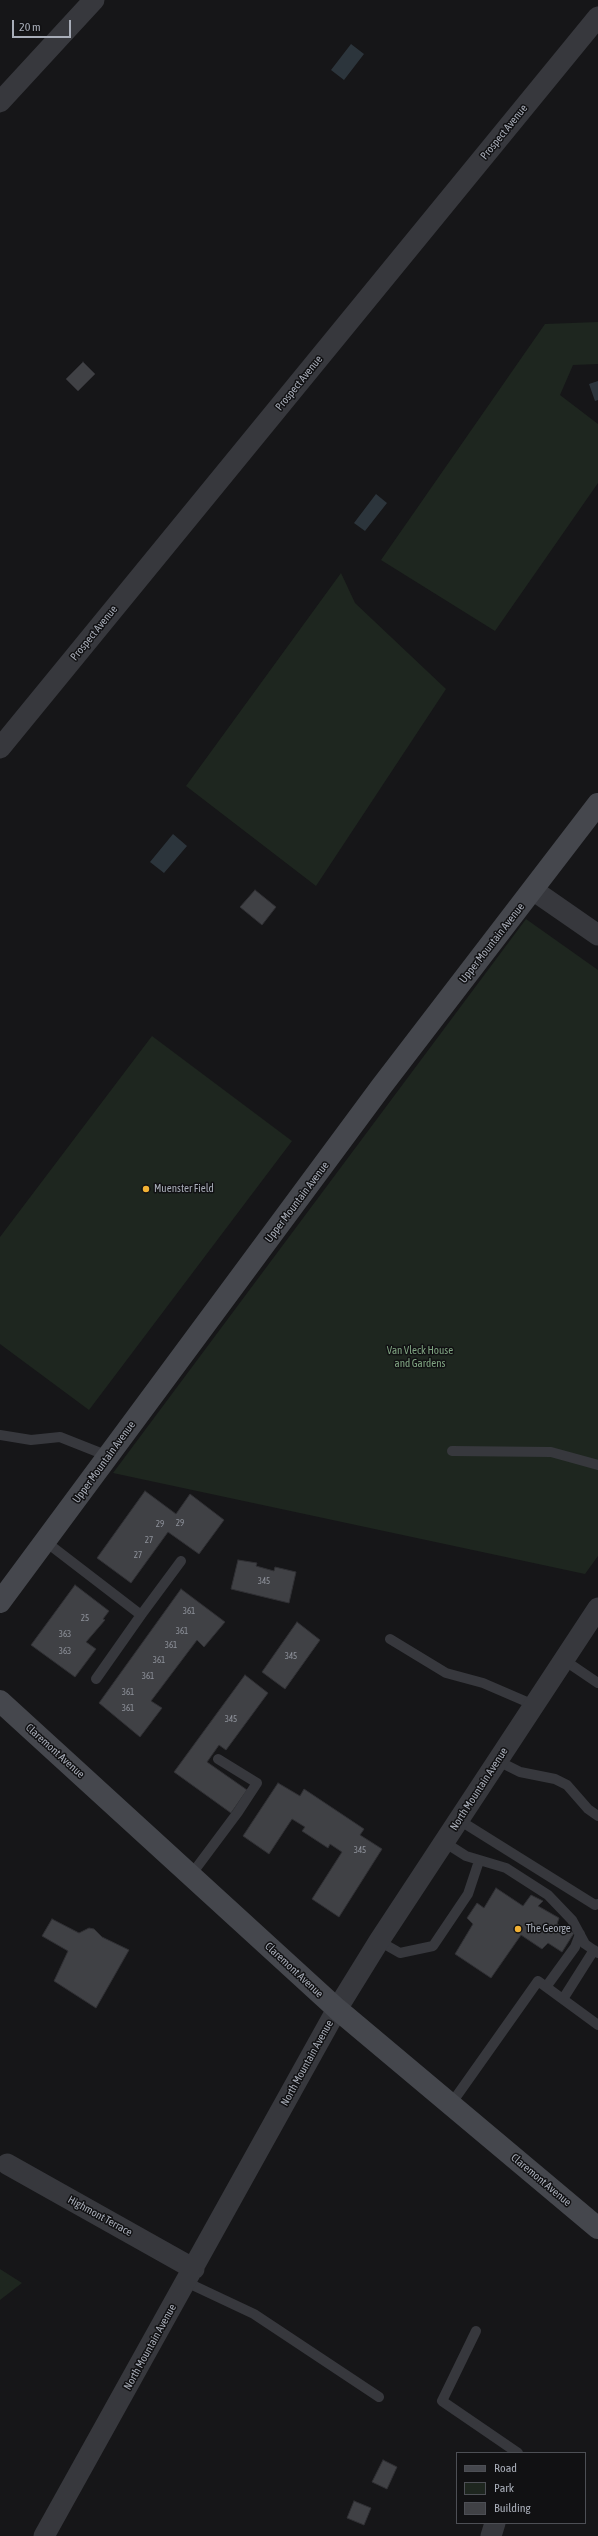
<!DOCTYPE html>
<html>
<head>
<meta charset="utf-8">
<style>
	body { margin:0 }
	#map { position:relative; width:598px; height:2536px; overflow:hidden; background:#161618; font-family:"Asap Condensed",sans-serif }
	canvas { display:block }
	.legend { position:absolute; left:456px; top:2452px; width:130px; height:72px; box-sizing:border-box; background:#111113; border:1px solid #4d4f55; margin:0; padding:5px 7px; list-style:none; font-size:12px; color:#a8adb8 }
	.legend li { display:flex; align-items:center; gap:8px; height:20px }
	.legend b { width:20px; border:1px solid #4d4f55 }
	.scale { position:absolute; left:12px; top:20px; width:59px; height:18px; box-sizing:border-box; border:2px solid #a8adb8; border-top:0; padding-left:5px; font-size:12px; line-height:14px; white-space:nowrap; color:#a8adb8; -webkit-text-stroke:3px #111113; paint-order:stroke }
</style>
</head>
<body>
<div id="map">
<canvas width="598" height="2536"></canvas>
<ul class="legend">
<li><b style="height:5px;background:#45474d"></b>Road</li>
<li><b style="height:11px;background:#1e261f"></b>Park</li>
<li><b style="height:11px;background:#404145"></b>Building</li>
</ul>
<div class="scale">20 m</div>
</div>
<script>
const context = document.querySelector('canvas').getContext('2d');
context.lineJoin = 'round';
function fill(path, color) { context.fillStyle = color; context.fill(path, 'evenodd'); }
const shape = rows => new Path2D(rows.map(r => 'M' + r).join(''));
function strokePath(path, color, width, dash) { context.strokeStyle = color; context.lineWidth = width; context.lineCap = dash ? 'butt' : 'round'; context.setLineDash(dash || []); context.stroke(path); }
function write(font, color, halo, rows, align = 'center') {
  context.font = font + ' "Asap Condensed",sans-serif'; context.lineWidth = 3; context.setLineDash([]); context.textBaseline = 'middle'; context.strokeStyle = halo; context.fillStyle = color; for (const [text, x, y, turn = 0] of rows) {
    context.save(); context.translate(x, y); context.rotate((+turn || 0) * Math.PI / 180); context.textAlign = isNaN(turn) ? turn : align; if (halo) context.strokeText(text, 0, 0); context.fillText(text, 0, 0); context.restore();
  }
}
fill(shape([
	[598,322,598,364,573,365,560,395,598,424,598,483,495,631,381,560,545,324],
	[341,573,355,603,446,689,316,886,186,786],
	[526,919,598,970,598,1556,585,1574,113,1473],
	[152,1036,292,1141,89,1410,0,1344,0,1237],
	[0,2269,22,2283,0,2300]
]), '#1e261f');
fill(shape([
	[351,44,364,54,344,80,331,70],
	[598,381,598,400,595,401,589,384],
	[376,494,387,503,365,531,354,523],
	[173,834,187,846,164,873,150,862]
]), '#2c353c');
const building = shape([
	[83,362,95,374,78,391,66,379,83,362],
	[255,890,276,907,262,925,240,907,255,890],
	[145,1491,176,1514,190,1494,224,1520,199,1554,168,1532,131,1583,97,1558,145,1491],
	[238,1560,257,1563,256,1566,274,1571,275,1567,296,1572,289,1603,231,1589,238,1560],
	[75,1585,109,1611,103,1619,105,1620,86,1642,96,1649,75,1677,31,1645,75,1585],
	[181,1589,225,1622,204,1647,197,1640,151,1701,162,1708,140,1737,99,1703,181,1589],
	[297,1622,320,1640,285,1689,262,1672,297,1622],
	[245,1675,268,1693,226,1750,219,1745,207,1762,247,1790,231,1813,174,1772,245,1675],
	[278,1783,300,1796,304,1789,364,1829,360,1835,382,1849,339,1917,312,1899,342,1852,330,1844,328,1848,302,1831,305,1827,292,1819,269,1854,243,1836,278,1783],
	[496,1888,523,1906,531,1895,543,1901,538,1906,559,1918,557,1924,574,1933,562,1952,548,1943,542,1949,521,1935,491,1978,455,1954,473,1924,467,1918,477,1903,484,1908,496,1888],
	[52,1919,79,1933,89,1928,94,1929,102,1937,129,1950,96,2008,54,1981,68,1951,42,1936,52,1919],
	[383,2460,397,2467,387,2489,372,2482,383,2460],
	[354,2501,371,2508,364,2525,347,2518,354,2501]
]);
fill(building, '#404145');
strokePath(building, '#303034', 1);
strokePath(shape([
	[0,1435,31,1440,60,1437,108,1456],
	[452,1451,551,1452,598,1465],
	[46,1542,141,1615,181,1561],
	[390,1639,446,1673,483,1683,534,1705],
	[564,1660,598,1683],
	[96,1679,141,1615],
	[498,1761,520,1772,555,1779,567,1785,588,1809,598,1816],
	[459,1820,595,1905,598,1904],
	[444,1842,466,1856,506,1868,548,1895,572,1920,585,1944,598,1953],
	[191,1875,238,1812,257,1783,218,1759],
	[379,1941,400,1953,433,1946,468,1894,479,1861],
	[546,1987,575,1947,580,1934],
	[563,1999,594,1950],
	[451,2104,538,1981,598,2025],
	[186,2282,254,2314,379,2397],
	[476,2331,442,2401,518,2453]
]), '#37383d', 10);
strokePath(shape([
	[0,102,94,0],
	[0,748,598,17],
	[533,890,598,935],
	[7,2164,194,2269],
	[44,2536,337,2009,379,1941,598,1608],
	[491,2536,495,2523]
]), '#37383d', 21);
strokePath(shape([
	[0,1602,381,1087,598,804],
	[0,1701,337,2009,598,2228]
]), '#45474d', 22);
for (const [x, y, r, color] of [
	[146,1189,4,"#f2b134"],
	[518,1929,4,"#f2b134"]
]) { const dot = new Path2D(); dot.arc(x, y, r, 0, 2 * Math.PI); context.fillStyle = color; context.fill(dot); strokePath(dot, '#111113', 1.5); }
write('9px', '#8e929b', null, [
	["29",180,1523],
	["29",160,1524],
	["27",149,1540],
	["27",138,1555],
	["345",264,1581],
	["361",189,1611],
	["25",85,1618],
	["361",182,1631],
	["363",65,1634],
	["361",171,1645],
	["363",65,1651],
	["345",291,1656],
	["361",159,1660],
	["361",148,1676],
	["361",128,1692],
	["361",128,1708],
	["345",231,1719],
	["345",360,1850]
]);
write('11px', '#a8adb8', '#111113', [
	["Prospect Avenue",504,132,-51],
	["Prospect Avenue",299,383,-51],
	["Prospect Avenue",94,633,-51],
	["Upper Mountain Avenue",492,943,-52],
	["Upper Mountain Avenue",297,1202,-53],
	["Upper Mountain Avenue",104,1462,-54],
	["Claremont Avenue",55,1751,42],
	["North Mountain Avenue",479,1789,-57],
	["Claremont Avenue",294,1970,43],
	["North Mountain Avenue",307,2063,-61],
	["Claremont Avenue",541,2180,40],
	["Highmont Terrace",100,2216,29],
	["North Mountain Avenue",150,2347,-61]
]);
write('11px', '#a8adb8', '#111113', [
	["Muenster Field",154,1189],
	["The George",526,1929]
], 'left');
write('11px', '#7fa381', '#111113', [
	["Van Vleck House",420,1351],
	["and Gardens",420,1364]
]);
</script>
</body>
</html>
